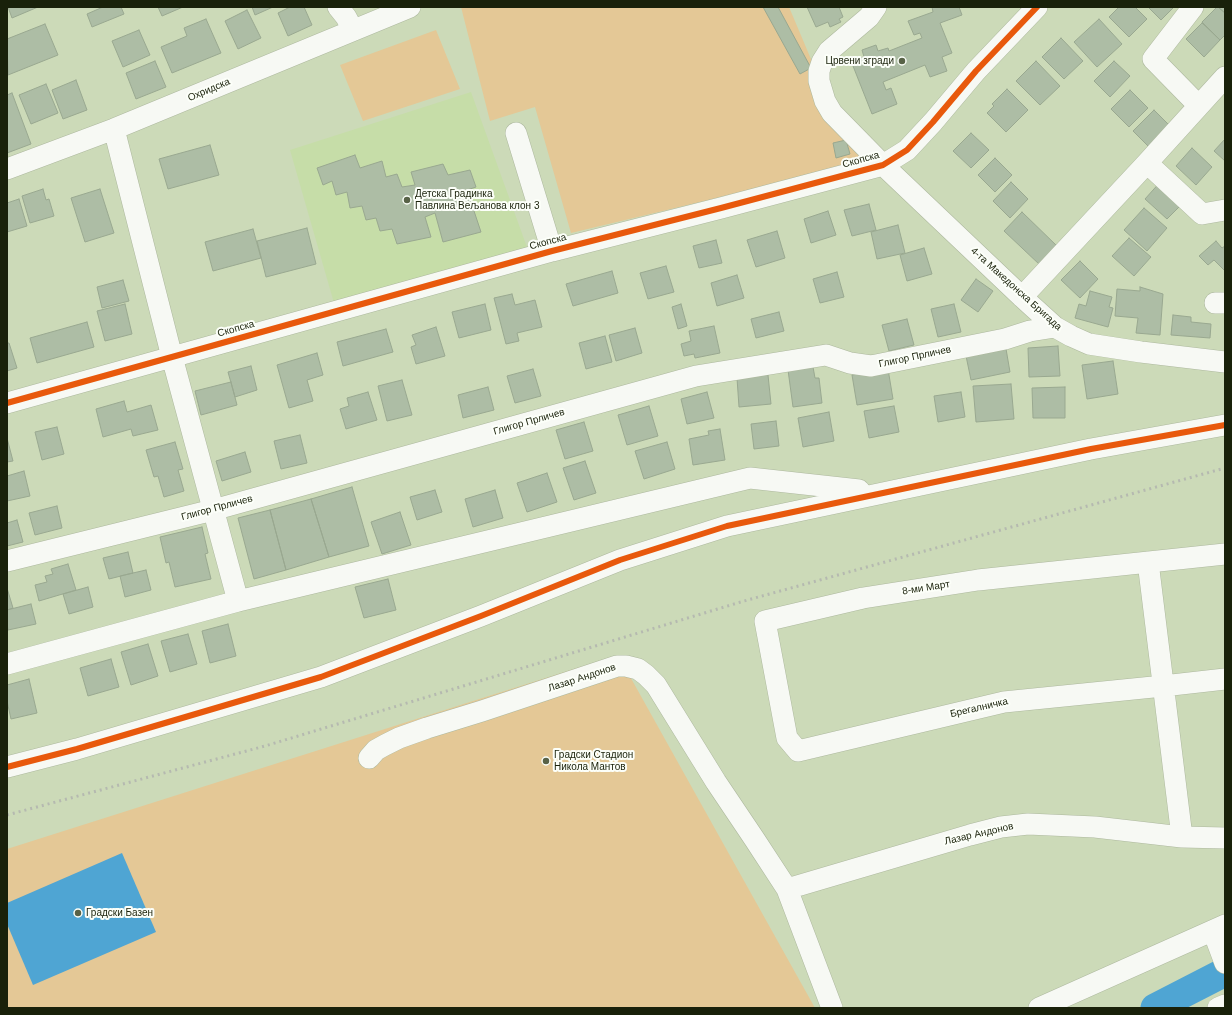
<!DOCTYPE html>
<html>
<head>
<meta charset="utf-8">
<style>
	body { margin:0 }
	#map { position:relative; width:1232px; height:1015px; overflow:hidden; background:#ccdab8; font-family:Arial,sans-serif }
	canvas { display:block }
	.frame { position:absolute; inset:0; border:8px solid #19210a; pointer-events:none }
</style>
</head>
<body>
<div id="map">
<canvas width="1232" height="1015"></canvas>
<div class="frame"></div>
</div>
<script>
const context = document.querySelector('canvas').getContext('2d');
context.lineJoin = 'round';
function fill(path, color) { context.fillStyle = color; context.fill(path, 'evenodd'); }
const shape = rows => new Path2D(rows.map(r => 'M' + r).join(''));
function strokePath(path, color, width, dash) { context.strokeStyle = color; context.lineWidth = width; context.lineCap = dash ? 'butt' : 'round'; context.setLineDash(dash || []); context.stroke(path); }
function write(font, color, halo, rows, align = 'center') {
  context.font = font + ' Arial,sans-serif'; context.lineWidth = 4; context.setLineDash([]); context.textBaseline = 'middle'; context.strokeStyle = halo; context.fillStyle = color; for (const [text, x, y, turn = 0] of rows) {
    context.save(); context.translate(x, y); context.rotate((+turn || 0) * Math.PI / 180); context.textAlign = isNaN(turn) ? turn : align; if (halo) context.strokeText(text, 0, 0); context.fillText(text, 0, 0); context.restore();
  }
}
fill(shape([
	[471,92,528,250,334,303,290,150]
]), '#c6dda8');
fill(shape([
	[461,7,789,7,816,71,867,162,571,233,535,107,490,121],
	[436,30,460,89,363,121,340,65],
	[618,655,815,1008,7,1008,7,849]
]), '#e4c896');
fill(shape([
	[122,853,156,932,33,985,7,924,7,903]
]), '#4fa5d3');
strokePath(shape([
	[1155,1008,1225,972]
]), '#4fa5d3', 29);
const building = shape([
	[8,7,38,7,12,18,8,7],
	[103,7,121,7,124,14,92,27,87,14,103,7],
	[158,7,183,7,162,16,158,7],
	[252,7,273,7,255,15,252,7],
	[290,7,304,7,312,25,288,36,278,13,290,7],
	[763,7,778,7,811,68,800,74,763,7],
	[807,7,840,7,839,7,843,17,839,19,841,22,830,27,828,22,816,27,807,7],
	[932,7,959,7,962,15,940,23,952,53,942,57,947,71,930,77,925,65,883,82,886,90,891,88,897,104,872,114,853,66,862,63,860,58,864,57,862,50,876,45,878,51,888,48,889,51,922,38,920,33,914,35,908,21,933,12,932,7],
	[1119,7,1135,7,1147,19,1129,37,1109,17,1119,7],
	[1148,7,1174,7,1161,20,1148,7],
	[1217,7,1218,7,1225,13,1225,35,1220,40,1202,22,1217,7],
	[1218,7,1225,7,1225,13,1218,7],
	[247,10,261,38,238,49,225,21,247,10],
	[206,19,221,53,172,73,161,47,187,36,184,28,206,19],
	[1099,19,1122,44,1097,67,1074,42,1099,19],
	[1202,23,1220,40,1204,57,1186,39,1202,23],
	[45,24,58,55,8,75,7,39,45,24],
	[139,30,150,55,123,67,112,41,139,30],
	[1061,38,1083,61,1064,79,1042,57,1061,38],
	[155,61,166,87,136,99,126,73,155,61],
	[1036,61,1060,86,1040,105,1016,81,1036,61],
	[1114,61,1130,76,1110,97,1094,81,1114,61],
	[76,80,87,110,63,119,52,90,76,80],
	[46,84,58,113,31,124,19,95,46,84],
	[1007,89,1028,110,1006,132,987,113,994,106,992,104,1007,89],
	[1130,90,1148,108,1129,127,1111,109,1130,90],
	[12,93,31,144,7,153,7,95,12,93],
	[1154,110,1173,129,1152,150,1133,131,1154,110],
	[971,133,989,150,971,168,953,151,971,133],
	[1225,139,1225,161,1214,151,1225,139],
	[846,140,850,154,836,158,833,143,846,140],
	[210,145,219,175,168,189,159,159,210,145],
	[1192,148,1212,167,1196,185,1176,166,1192,148],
	[355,155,360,168,382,161,386,177,397,174,402,187,415,185,411,172,443,164,448,175,470,170,476,187,467,190,481,232,443,242,435,213,425,217,431,237,397,244,392,229,380,231,376,218,366,220,362,206,350,208,347,192,336,195,332,181,323,185,317,168,355,155],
	[995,158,1012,175,995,192,978,175,995,158],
	[1162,180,1185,201,1167,219,1145,199,1162,180],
	[1011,182,1028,199,1010,218,993,201,1011,182],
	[43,189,46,200,49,199,54,216,30,223,22,196,43,189],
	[100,189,114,233,85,242,71,198,100,189],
	[19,199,27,226,7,232,7,203,19,199],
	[869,204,876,230,852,236,844,210,869,204],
	[1144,208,1167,228,1147,251,1124,230,1144,208],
	[828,211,836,235,811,243,804,219,828,211],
	[1022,212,1057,246,1040,265,1004,231,1022,212],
	[898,225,905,253,877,259,871,232,898,225],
	[307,228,316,264,266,277,257,241,307,228],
	[253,229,261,258,213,271,205,242,253,229],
	[777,231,785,258,756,267,747,240,777,231],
	[1129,238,1151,257,1134,276,1112,256,1129,238],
	[716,240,722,263,699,268,693,246,716,240],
	[1216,241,1222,248,1225,246,1225,271,1214,260,1208,265,1199,256,1216,241],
	[924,248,932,274,907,281,900,255,924,248],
	[1080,261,1098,279,1080,298,1061,280,1080,261],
	[666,266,674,292,648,299,640,273,666,266],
	[612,271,618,293,573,306,566,284,612,271],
	[837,272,844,297,820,303,813,279,837,272],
	[737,275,744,298,717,306,711,283,737,275],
	[976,279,993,291,978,312,961,300,976,279],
	[123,280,129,301,102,308,97,287,123,280],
	[1140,287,1163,294,1160,335,1136,333,1138,318,1115,316,1117,289,1140,291,1140,287],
	[1090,291,1112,297,1109,307,1113,308,1108,327,1075,318,1079,304,1086,306,1090,291],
	[512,294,515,305,535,300,542,327,517,333,519,341,506,344,494,298,512,294],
	[125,304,132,334,105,341,97,311,125,304],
	[485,304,491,330,459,338,452,312,485,304],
	[681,304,687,326,678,329,672,307,681,304],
	[954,304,961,332,938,337,931,309,954,304],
	[779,312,784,331,756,338,751,319,779,312],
	[1173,315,1191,317,1191,322,1211,324,1210,338,1171,335,1173,315],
	[907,319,914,345,889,351,882,325,907,319],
	[87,322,94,347,37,363,30,338,87,322],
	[714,326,720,353,695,358,694,354,684,356,681,344,691,341,689,331,714,326],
	[436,327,445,356,416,364,411,347,416,345,412,335,436,327],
	[635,328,642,353,616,361,609,335,635,328],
	[386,329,393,352,343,366,337,342,386,329],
	[605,336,612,362,586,369,579,343,605,336],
	[7,343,9,343,17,368,7,371,7,343],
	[1005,343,1010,372,971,380,965,351,1005,343],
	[1058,346,1060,376,1029,377,1028,348,1058,346],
	[317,353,323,375,307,380,313,401,289,408,277,365,317,353],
	[1113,361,1118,394,1087,399,1082,365,1113,361],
	[251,366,257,390,235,397,228,372,251,366],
	[813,367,815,378,819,378,822,403,793,407,788,370,813,367],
	[533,369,541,396,515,403,507,376,533,369],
	[888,369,893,399,857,405,852,375,888,369],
	[768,375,771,404,739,407,737,378,768,375],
	[402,380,412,415,387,421,378,386,402,380],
	[231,382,237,405,201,415,195,391,231,382],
	[1011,384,1014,419,976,422,973,386,1011,384],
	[488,387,494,410,463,418,458,395,488,387],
	[1065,387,1065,418,1033,418,1032,388,1065,387],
	[368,392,377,420,346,429,340,409,349,406,347,398,368,392],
	[707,392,714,418,687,424,681,399,707,392],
	[961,392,965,417,938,422,934,396,961,392],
	[124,401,127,412,151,405,158,430,133,436,131,429,103,437,96,409,124,401],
	[649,406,658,436,627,445,618,415,649,406],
	[894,406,899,432,869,438,864,411,894,406],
	[829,412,834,441,803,447,798,418,829,412],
	[776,421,779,446,754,449,751,424,776,421],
	[584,422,593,451,565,459,556,430,584,422],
	[57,427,64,454,42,460,35,432,57,427],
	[720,429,725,460,693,465,689,439,709,435,708,431,720,429],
	[300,435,307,463,281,469,274,441,300,435],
	[7,438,13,461,7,462,7,438],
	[175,442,183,469,178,470,184,491,164,497,158,476,154,477,146,450,175,442],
	[667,442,675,469,644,479,635,451,667,442],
	[245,452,251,472,222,481,216,461,245,452],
	[585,461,596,493,574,500,563,468,585,461],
	[24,471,30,496,7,501,7,476,24,471],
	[547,473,557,502,527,512,517,483,547,473],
	[352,487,369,546,329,557,311,499,352,487],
	[435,490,442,512,417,520,410,497,435,490],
	[495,490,503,518,473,527,465,499,495,490],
	[311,499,329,557,286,570,270,510,311,499],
	[57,506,62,528,35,535,29,513,57,506],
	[270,510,286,570,254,579,238,518,270,510],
	[400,512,411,545,382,554,371,522,400,512],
	[17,520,23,542,7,546,7,523,17,520],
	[202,527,208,553,205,554,211,579,175,587,169,562,166,563,160,537,202,527],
	[128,552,133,573,109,579,103,558,128,552],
	[68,564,76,590,39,601,35,585,47,582,45,576,53,574,51,569,68,564],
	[146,570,151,590,125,597,120,576,146,570],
	[388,579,396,610,364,618,355,587,388,579],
	[88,587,93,607,69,614,63,594,88,587],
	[7,588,13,608,7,610,7,588],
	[31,604,36,624,8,630,7,624,7,610,31,604],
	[228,624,236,656,210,663,202,631,228,624],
	[188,634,197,664,170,672,161,641,188,634],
	[148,644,158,676,131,685,121,652,148,644],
	[111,659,119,687,88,696,80,668,111,659],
	[29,679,37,713,11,719,7,701,7,685,29,679]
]);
fill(building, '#adbda5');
strokePath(building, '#99a890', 1);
const minor = shape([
	[338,7,346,17,353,30],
	[876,7,869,17,829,51,822,62,819,71,819,81,825,101,832,113,883,165,1022,297,1055,327,1071,336,1089,344,1141,352,1225,362],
	[1193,7,1153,59,1198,105],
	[114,129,172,357,238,601],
	[516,133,552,251],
	[1147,163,1202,214,1225,210],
	[7,169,114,129,410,7],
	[1022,297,1147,163,1225,77],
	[1215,303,1225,303],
	[7,403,552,251,721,208,883,165,907,150,933,122,976,71,1037,7],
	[1225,554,978,580,863,598,765,621,787,738,798,751,1004,702,1163,686,1225,679],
	[7,561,213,510,696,376,826,355,850,363,871,366,1005,339,1030,331,1055,327],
	[1148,562,1182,837],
	[7,664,238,601,750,478,859,490,863,495],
	[369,758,376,750,385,745,399,738,427,728,482,711,617,666,626,666,638,669,646,675,656,685,716,782,755,840,787,889,832,1008],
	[7,767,77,749,321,677,481,616,620,560,727,526,1091,449,1225,425],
	[787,889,970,835,1001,827,1028,824,1095,827,1182,837,1225,838],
	[1213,931,1225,963],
	[1039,1008,1225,925],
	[1218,1008,1225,1005]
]);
strokePath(minor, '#adb89e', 22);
strokePath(minor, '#f7f9f4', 21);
strokePath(shape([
	[7,815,265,746,744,601,1225,468]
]), '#b5b9b0', 3, [2, 4]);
strokePath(shape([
	[7,403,552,251,721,208,883,165,907,150,933,122,976,71,1037,7],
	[7,767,77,749,321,677,481,616,620,560,727,526,1091,449,1225,425]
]), '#e8590c', 6);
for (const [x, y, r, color] of [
	[902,61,4,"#586247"],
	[407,200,4,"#586247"],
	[546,761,4,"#586247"],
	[78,913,4,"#586247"]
]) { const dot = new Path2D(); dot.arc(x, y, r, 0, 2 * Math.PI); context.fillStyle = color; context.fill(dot); strokePath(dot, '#fcfff9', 1.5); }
write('10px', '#19210a', '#fcfff9', [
	["Црвени згради",894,61,"right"],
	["Детска Градинка",415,194],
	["Павлина Вељанова клон 3",415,206],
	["Градски Стадион",554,755],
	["Никола Мантов",554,767],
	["Градски Базен",86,913]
], 'left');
write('10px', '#19210a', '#fcfff9', [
	["Охридска",209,90,-23],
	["Скопска",861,160,-16],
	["Скопска",548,242,-15],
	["4-та Македонска Бригада",1016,289,42],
	["Скопска",236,329,-16],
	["Глигор Прличев",915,357,-12],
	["Глигор Прличев",529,422,-16],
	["Глигор Прличев",217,508,-15],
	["8-ми Март",926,588,-9],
	["Лазар Андонов",582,678,-18],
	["Брегалничка",979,708,-13],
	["Лазар Андонов",979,834,-13]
]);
</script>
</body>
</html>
